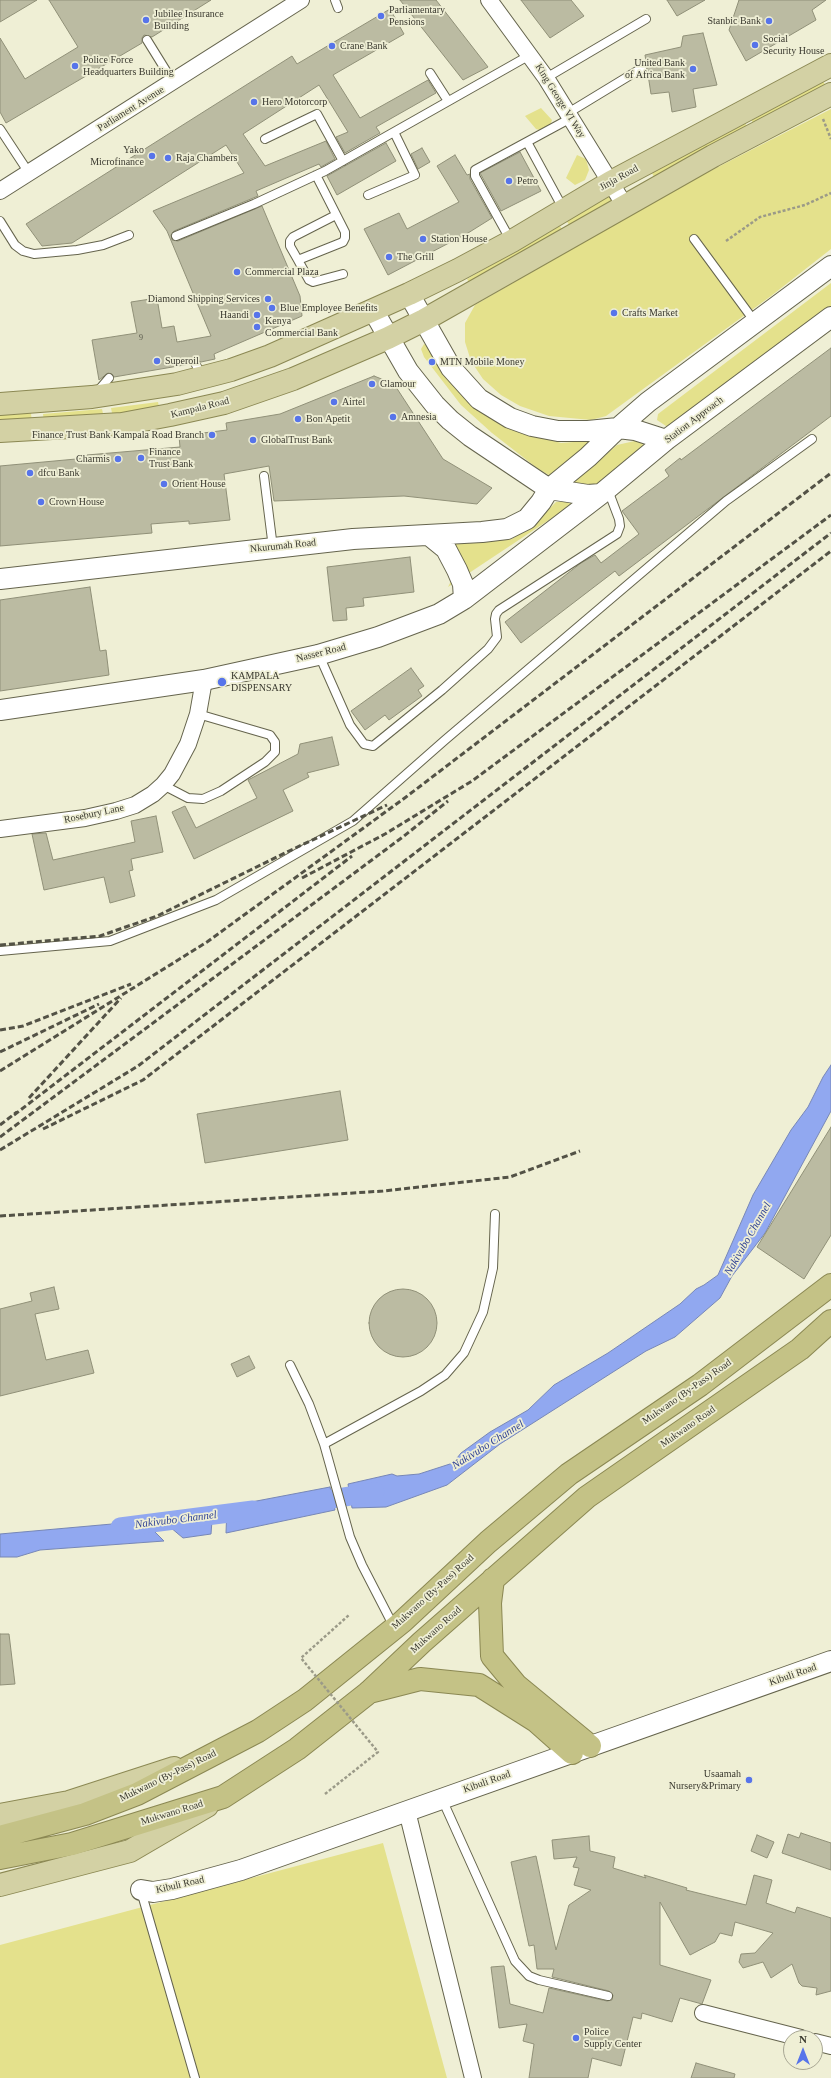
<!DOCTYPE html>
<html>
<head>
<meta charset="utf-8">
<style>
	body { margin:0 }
	#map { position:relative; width:831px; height:2078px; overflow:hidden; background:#efefd5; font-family:"Times New Roman",serif }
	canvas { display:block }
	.north { position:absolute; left:783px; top:2030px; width:40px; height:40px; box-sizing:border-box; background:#efefd5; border:1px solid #a7a693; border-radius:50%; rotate:0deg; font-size:11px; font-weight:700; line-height:16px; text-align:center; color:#3a392f }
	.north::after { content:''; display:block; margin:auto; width:14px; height:18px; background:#5774ea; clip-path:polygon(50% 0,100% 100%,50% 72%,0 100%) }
</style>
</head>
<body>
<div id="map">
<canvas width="831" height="2078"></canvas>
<div class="north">N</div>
</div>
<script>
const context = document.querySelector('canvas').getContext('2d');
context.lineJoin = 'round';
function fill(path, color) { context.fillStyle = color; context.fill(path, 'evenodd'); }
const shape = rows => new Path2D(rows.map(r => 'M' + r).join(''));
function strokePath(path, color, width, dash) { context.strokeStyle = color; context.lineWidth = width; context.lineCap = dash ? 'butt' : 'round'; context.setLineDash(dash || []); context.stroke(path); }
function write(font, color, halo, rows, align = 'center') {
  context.font = font + ' "Times New Roman",serif'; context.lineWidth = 3.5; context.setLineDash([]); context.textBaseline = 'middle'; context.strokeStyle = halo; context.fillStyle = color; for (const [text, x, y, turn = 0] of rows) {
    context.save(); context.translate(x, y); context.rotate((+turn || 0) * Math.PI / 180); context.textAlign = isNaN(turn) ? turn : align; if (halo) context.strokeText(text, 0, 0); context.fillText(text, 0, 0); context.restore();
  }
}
fill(shape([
	[821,78,826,86,754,125,750,117],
	[541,108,552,120,550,126,543,131,536,129,525,116],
	[831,109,831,249,771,296,606,416,591,420,549,416,520,406,501,395,483,379,471,361,465,342,465,323,475,305,681,186],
	[743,120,748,128,655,179,651,171],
	[577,155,586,159,589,170,585,180,575,185,566,178],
	[609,195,615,202,571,228,566,220],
	[560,226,564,232,471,286,467,279],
	[831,283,831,306,674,426,666,426,657,420,658,414],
	[424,344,429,346,514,428,561,443,599,440,552,477,537,468,492,433,461,405,424,357,421,349],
	[158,402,160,411,113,418,111,408],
	[102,409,104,418,44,423,43,414],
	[31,413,32,423,0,424,0,414],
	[639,440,645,447,597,486,568,487,617,445],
	[556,502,576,502,448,587,453,577,447,541,479,541,512,539,534,524],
	[383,1843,447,2078,0,2078,0,1945]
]), '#e4e18c');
const water = shape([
	[831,1065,831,1111,765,1233,732,1276,720,1298,675,1337,646,1351,500,1444,447,1485,386,1507,352,1508,348,1484,392,1474,397,1476,419,1474,453,1463,461,1453,490,1432,528,1410,554,1385,608,1353,680,1304,696,1289,704,1285,718,1275,753,1195,791,1130,808,1107,823,1077,831,1065],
	[330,1487,335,1510,226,1533,227,1505,246,1503,330,1487],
	[213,1507,211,1534,183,1538,157,1516,213,1507],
	[142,1519,164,1541,40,1550,17,1557,0,1557,0,1534,112,1524,142,1519]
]);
fill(water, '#91a8f0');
strokePath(water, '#7787b6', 1);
strokePath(shape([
	[307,1503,375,1492],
	[120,1527,253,1510]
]), '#91a8f0', 19);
const building = shape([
	[0,0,37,0,0,22,0,0],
	[49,0,211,0,152,37,144,35,142,38,142,43,6,123,0,112,0,38,25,79,78,47,49,0],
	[400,0,436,0,488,67,463,80,400,0],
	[521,0,571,0,584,16,550,38,521,0],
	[667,0,705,0,677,16,667,0],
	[739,0,826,0,812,10,816,20,746,61,729,30,739,0],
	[390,9,404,34,333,75,360,118,428,80,436,93,376,127,380,133,345,153,336,137,348,132,319,85,243,134,265,166,326,141,335,159,321,167,319,164,256,191,258,196,174,231,171,235,172,240,178,241,262,206,300,296,302,316,214,354,215,359,201,362,195,358,191,360,190,364,114,377,112,374,108,373,99,380,92,340,137,333,131,302,157,298,162,328,174,326,177,342,211,336,167,231,153,211,244,173,226,145,72,243,42,246,26,224,292,56,297,64,390,9],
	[703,33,717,85,693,89,696,107,672,112,669,92,651,94,645,55,681,47,683,36,703,33],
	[386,143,396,161,337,195,327,176,386,143],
	[422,148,430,162,418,169,411,154,422,148],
	[520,152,541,191,501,211,480,173,520,152],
	[455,155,467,175,470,174,470,179,492,218,468,233,388,275,364,229,399,213,407,229,459,202,437,166,455,155],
	[831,348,831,416,619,576,615,571,521,643,505,622,581,563,595,555,601,563,639,534,622,511,669,476,665,470,680,458,681,460,831,348],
	[374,376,394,384,443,459,492,488,477,504,404,496,274,501,269,466,224,474,230,520,189,524,189,521,151,524,152,533,0,546,0,466,87,458,87,455,180,447,179,436,227,430,226,423,280,414,374,376],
	[410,557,414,592,363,598,364,606,346,608,347,620,333,621,327,567,410,557],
	[90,587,100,651,106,650,109,675,0,691,0,600,90,587],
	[411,668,424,686,418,690,422,696,389,720,385,715,365,730,351,711,411,668],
	[332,737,339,765,307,773,309,777,283,790,293,811,194,859,172,812,185,806,196,828,257,798,248,780,298,754,300,744,332,737],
	[156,816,163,852,131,859,133,870,129,871,135,896,110,903,104,877,44,890,32,834,46,833,53,860,135,842,131,821,156,816],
	[340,1091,348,1140,205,1163,197,1114,340,1091],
	[831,1127,831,1235,804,1279,757,1247,831,1127],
	[54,1287,59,1309,35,1314,46,1360,88,1350,94,1373,0,1396,0,1309,32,1301,30,1293,54,1287],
	'369 1323a34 34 0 1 1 68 0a34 34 0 1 1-68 0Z',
	[249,1356,255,1368,237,1377,231,1364,249,1356],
	[0,1634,9,1634,15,1684,0,1685,0,1634],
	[801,1833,831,1843,831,1870,782,1853,788,1834,799,1838,801,1833],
	[757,1835,774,1842,767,1858,751,1851,757,1835],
	[589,1836,590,1851,615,1857,613,1868,646,1878,644,1875,687,1888,686,1890,746,1905,754,1875,772,1880,766,1903,795,1913,797,1907,831,1918,831,1991,816,1995,817,1988,802,1986,799,1983,792,1964,771,1978,763,1962,743,1968,739,1962,741,1954,755,1953,773,1933,735,1922,732,1936,720,1933,715,1942,690,1955,660,1902,660,1965,711,1980,702,2004,680,1998,672,2022,642,2013,641,2019,633,2017,621,2066,592,2058,588,2078,529,2078,534,2044,523,2041,527,2024,499,2028,491,1967,504,1966,510,2004,543,2013,549,1988,607,2001,612,2000,613,1995,609,1991,552,1977,554,1969,537,1969,534,1945,529,1946,511,1862,536,1856,556,1950,569,1905,591,1890,574,1885,579,1868,573,1867,577,1857,554,1859,552,1840,589,1836],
	[696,2063,735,2074,734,2078,691,2078,696,2063]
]);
fill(building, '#bbbba2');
strokePath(building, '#909078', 1);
const service = shape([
	[335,0,338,8],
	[147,40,173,82],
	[430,73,448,101],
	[546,78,646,19],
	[568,113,642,68],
	[0,129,29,173],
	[265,139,317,114,343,161],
	[527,142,564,210],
	[316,175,345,232,345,238,343,242,298,260,309,280,313,282,343,274],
	[368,195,415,175,394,132],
	[0,221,15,245,23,251,34,254,77,250,103,245,129,235],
	[176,236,254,204,325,171,530,55],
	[694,239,755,322],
	[511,241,475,176,475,170,571,118],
	[298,260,290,246,290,241,293,237,336,215],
	[195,363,202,376],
	[97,392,109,378],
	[264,476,273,548],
	[319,655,350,725,364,744,373,746,442,690,488,649,497,637,495,619,496,614,499,610,617,534,620,526,619,519,608,490],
	[163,785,188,798,203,799,221,791,265,762,275,752,275,742,270,735,198,714],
	[0,951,110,941,216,900,353,821,445,740,726,501,812,439],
	[290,1365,309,1404,324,1444,350,1537,362,1565,394,1627],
	[324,1444,421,1391,445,1375,464,1353,483,1312,493,1268,495,1214],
	[442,1799,515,1961,529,1976,539,1980,608,1996],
	[141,1891,195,2078]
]);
const minor = shape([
	[489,0,546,78,625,206],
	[0,191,301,0],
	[0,829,85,818,116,811,135,805,153,794,163,785,172,774,188,744,198,714,204,680],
	[407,1811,473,2078],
	[703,2013,801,2038],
	[815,2042,831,2046]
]);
const tertiary = shape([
	[409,294,451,368,479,399,510,418,532,426,558,431,588,431,618,428,648,402,831,266],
	[373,310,408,371,435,405,450,420,470,436,549,489,588,495,601,494,666,440,831,317],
	[430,536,446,549,457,570,463,584,464,599],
	[0,579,353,539,482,532,507,529,527,519,541,502,549,489,588,457,618,428,635,430,666,440],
	[0,710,204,680,318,655,378,637,439,614,464,599,601,494],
	[141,1890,153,1892,172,1889,241,1870,831,1661]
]);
const primary = shape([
	[0,404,92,397,177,384,231,370,270,356,409,294,458,270,512,241,611,182,831,65],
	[0,431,122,424,170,415,224,403,293,379,388,338,424,320,713,156,831,94],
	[0,1815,69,1802,174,1768],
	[0,1885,130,1851,207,1806]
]);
const trunk = shape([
	[493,1579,490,1603,492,1656,516,1685,590,1746],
	[369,1692,420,1679,479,1685,536,1721,572,1753],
	[0,1837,85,1814,137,1794,258,1731,305,1700,402,1622,488,1542,569,1474,700,1385,831,1285],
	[0,1858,72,1844,223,1797,297,1749,368,1693,422,1642,587,1497,800,1349,831,1321]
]);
strokePath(service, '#65644d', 10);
strokePath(minor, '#65644d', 18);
strokePath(tertiary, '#65644d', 22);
strokePath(primary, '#8b8853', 24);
strokePath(trunk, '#8b8853', 24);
strokePath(shape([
	[823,119,831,139],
	[726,241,760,217,805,205,831,193]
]), '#9b9a88', 2.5, [3, 2]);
strokePath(service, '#fff', 8);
strokePath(minor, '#fff', 16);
strokePath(tertiary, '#fff', 20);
strokePath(primary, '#d3d1a4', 22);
strokePath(trunk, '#c4c286', 22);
strokePath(shape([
	[302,878,385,834,472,781,831,515],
	[0,945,100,936,157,916,289,851,387,805],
	[0,1030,23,1026,131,984],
	[0,1052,99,1004],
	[0,1071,207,942,406,797,831,473],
	[29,1098,121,998],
	[14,1115,352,856],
	[0,1125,17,1112],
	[43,1129,143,1080,831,551],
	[0,1137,404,836,448,801],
	[0,1150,138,1066,831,533],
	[0,1216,383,1191,510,1177,580,1151]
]), '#535246', 3, [6, 3]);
strokePath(shape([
	[325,1794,378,1752,301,1658,349,1615]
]), '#9b9a88', 2.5, [3, 2]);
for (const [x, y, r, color] of [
	[381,16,4,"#5774ea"],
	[146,20,4,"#5774ea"],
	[769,21,4,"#5774ea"],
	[755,45,4,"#5774ea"],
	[332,46,4,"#5774ea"],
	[75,66,4,"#5774ea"],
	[693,69,4,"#5774ea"],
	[254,102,4,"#5774ea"],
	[152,156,4,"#5774ea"],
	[168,158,4,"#5774ea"],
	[509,181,4,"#5774ea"],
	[423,239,4,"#5774ea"],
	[389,257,4,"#5774ea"],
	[237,272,4,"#5774ea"],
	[268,299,4,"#5774ea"],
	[272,308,4,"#5774ea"],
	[614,313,4,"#5774ea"],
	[257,315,4,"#5774ea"],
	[257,327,4,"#5774ea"],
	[157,361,4,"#5774ea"],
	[432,362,4,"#5774ea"],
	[372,384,4,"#5774ea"],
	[334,402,4,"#5774ea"],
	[393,417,4,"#5774ea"],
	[298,419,4,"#5774ea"],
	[212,435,4,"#5774ea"],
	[253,440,4,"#5774ea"],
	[141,458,4,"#5774ea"],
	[118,459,4,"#5774ea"],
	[30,473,4,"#5774ea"],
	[164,484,4,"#5774ea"],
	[41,502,4,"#5774ea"],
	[222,682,5,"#5774ea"],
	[749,1780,4,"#5774ea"],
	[576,2038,4,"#5774ea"]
]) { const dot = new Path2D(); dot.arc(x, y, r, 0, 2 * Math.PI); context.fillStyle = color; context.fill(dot); strokePath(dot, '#efefd5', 1.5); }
write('8px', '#5a5a4c', null, [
	["9",141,338]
]);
write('10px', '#3a392f', '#efefd5', [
	["Parliamentary",389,10],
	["Pensions",389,22],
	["Jubilee Insurance",154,14],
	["Building",154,26],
	["Stanbic Bank",761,21,"right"],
	["Social",763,39],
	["Security House",763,51],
	["Crane Bank",340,46],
	["Police Force",83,60],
	["Headquarters Building",83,72],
	["United Bank",685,63,"right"],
	["of Africa Bank",685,75,"right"],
	["Hero Motorcorp",262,102],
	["Yako",144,150,"right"],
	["Microfinance",144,162,"right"],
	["Raja Chambers",176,158],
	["Petro",517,181],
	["Station House",431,239],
	["The Grill",397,257],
	["Commercial Plaza",245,272],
	["Diamond Shipping Services",260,299,"right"],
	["Blue Employee Benefits",280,308],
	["Crafts Market",622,313],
	["Haandi",249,315,"right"],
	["Kenya",265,321],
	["Commercial Bank",265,333],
	["Superoil",165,361],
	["MTN Mobile Money",440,362],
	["Glamour",380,384],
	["Airtel",342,402],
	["Amnesia",401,417],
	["Bon Apetit",306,419],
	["Finance Trust Bank Kampala Road Branch",204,435,"right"],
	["GlobalTrust Bank",261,440],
	["Finance",149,452],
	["Trust Bank",149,464],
	["Charmis",110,459,"right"],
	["dfcu Bank",38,473],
	["Orient House",172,484],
	["Crown House",49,502],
	["KAMPALA",231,676],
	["DISPENSARY",231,688],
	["Usaamah",741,1774,"right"],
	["Nursery&Primary",741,1786,"right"],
	["Police",584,2032],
	["Supply Center",584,2044]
], 'left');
write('10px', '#3a392f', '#efefd5', [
	["King George VI Way",560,101,58],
	["Parliament Avenue",131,109,-32],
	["Jinja Road",619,178,-29],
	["Kampala Road",200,408,-14],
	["Station Approach",694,420,-37],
	["Nkurumah Road",283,546,-6],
	["Nasser Road",321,653,-14],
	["Rosebury Lane",94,814,-12],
	["Mukwano (By-Pass) Road",687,1392,-35],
	["Mukwano Road",688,1427,-35],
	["Mukwano (By-Pass) Road",433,1592,-42],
	["Mukwano Road",436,1630,-42],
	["Kibuli Road",793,1675,-19],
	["Mukwano (By-Pass) Road",168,1776,-26],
	["Kibuli Road",487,1782,-19],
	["Mukwano Road",172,1813,-17],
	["Kibuli Road",180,1885,-13]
]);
write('italic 11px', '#314396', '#efefd5', [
	["Nakivubo Channel",748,1239,-60],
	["Nakivubo Channel",488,1445,-32],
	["Nakivubo Channel",176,1520,-7]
]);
</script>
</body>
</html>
